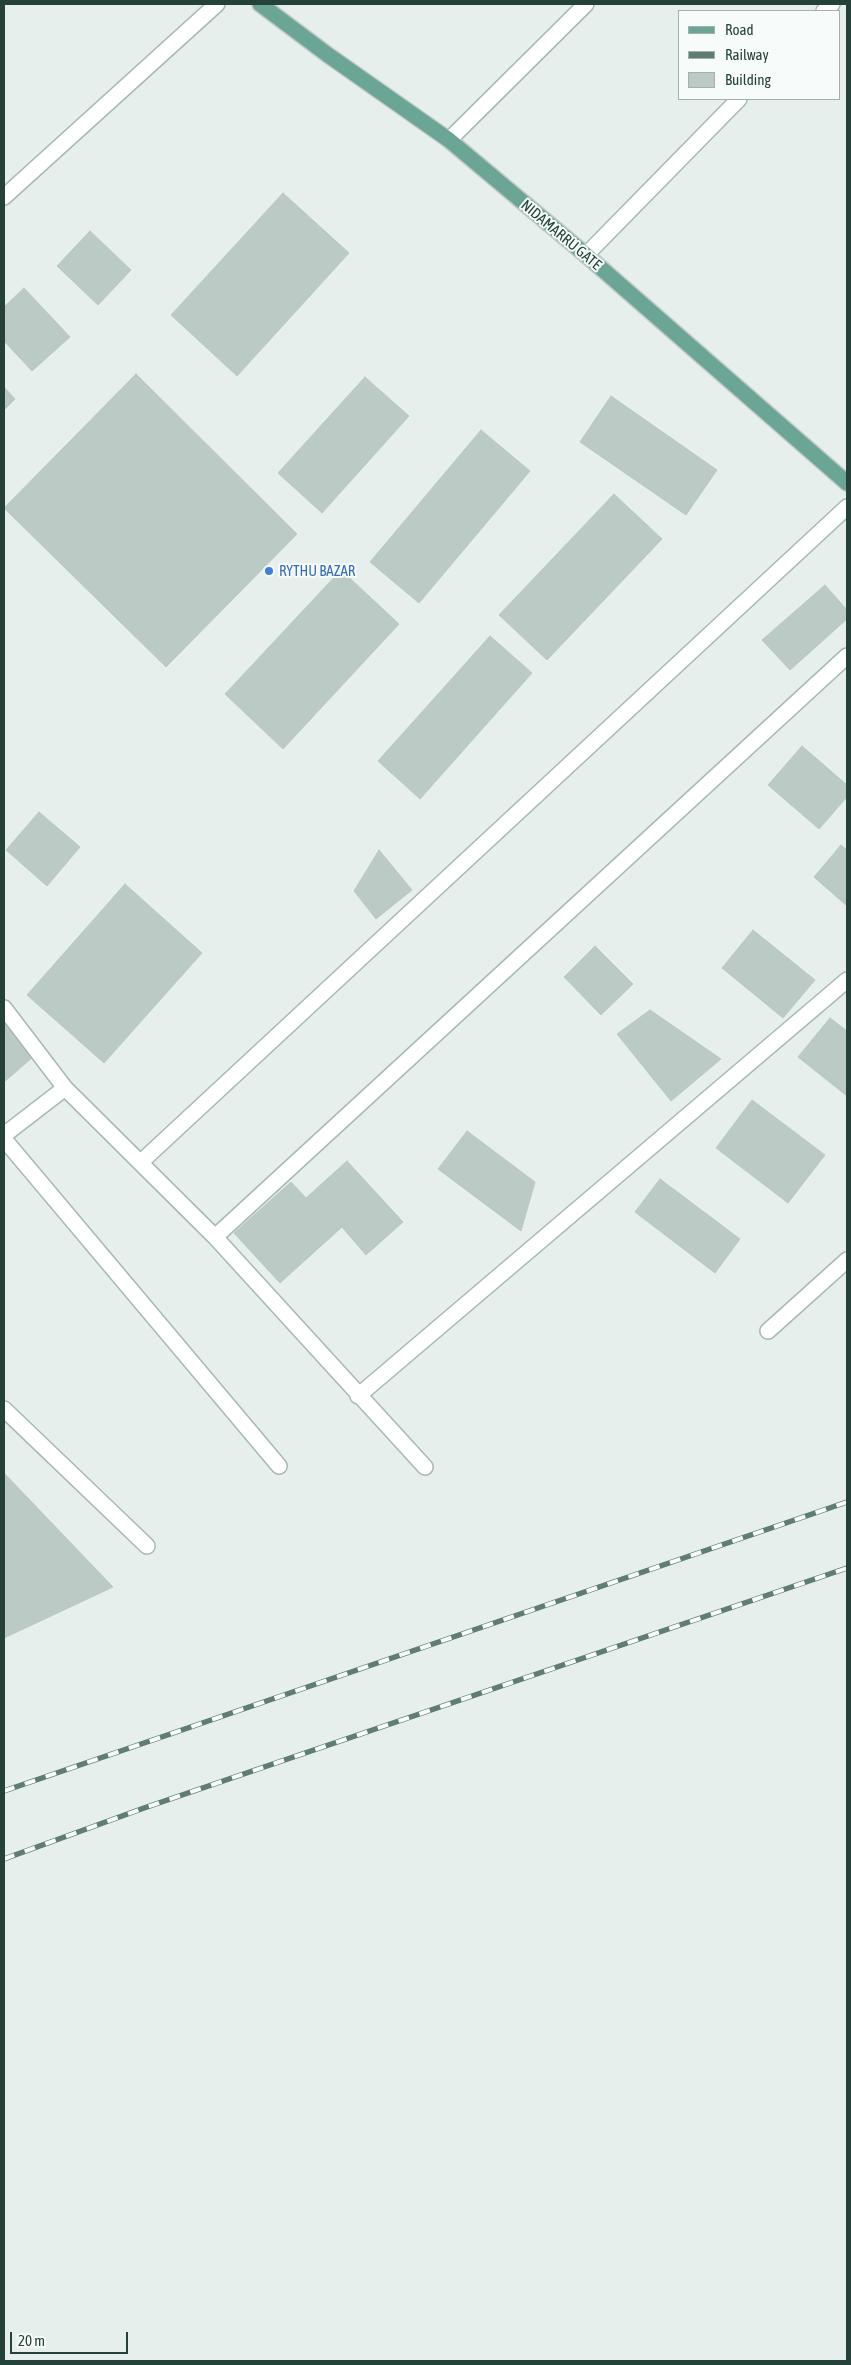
<!DOCTYPE html>
<html>
<head>
<meta charset="utf-8">
<style>
	body { margin:0 }
	#map { position:relative; width:851px; height:2365px; overflow:hidden; background:#e6efeb; font-family:"Asap Condensed",sans-serif }
	canvas { display:block }
	.frame { position:absolute; inset:0; border:5px solid #24423a; pointer-events:none }
	.legend { position:absolute; left:678px; top:10px; width:162px; height:90px; box-sizing:border-box; background:#f7fbf9; border:1px solid #a3b1ad; margin:0; padding:6px 9px; list-style:none; font-size:15px; color:#24423a }
	.legend li { display:flex; align-items:center; gap:10px; height:25px }
	.legend b { width:25px; border:1px solid #a3b1ad }
	.scale { position:absolute; left:10px; top:2332px; width:118px; height:22px; box-sizing:border-box; border:2px solid #24423a; border-top:0; padding-left:6px; font-size:15px; line-height:18px; white-space:nowrap; color:#24423a; -webkit-text-stroke:4px #f7fbf9; paint-order:stroke }
</style>
</head>
<body>
<div id="map">
<canvas width="851" height="2365"></canvas>
<div class="frame"></div>
<ul class="legend">
<li><b style="height:6px;background:#6aa596"></b>Road</li>
<li><b style="height:6px;background:#5f7d75"></b>Railway</li>
<li><b style="height:14px;background:#bbcac4"></b>Building</li>
</ul>
<div class="scale">20 m</div>
</div>
<script>
const context = document.querySelector('canvas').getContext('2d');
context.lineJoin = 'round';
function fill(path, color) { context.fillStyle = color; context.fill(path, 'evenodd'); }
const shape = rows => new Path2D(rows.map(r => 'M' + r).join(''));
function strokePath(path, color, width, dash) { context.strokeStyle = color; context.lineWidth = width; context.lineCap = dash ? 'butt' : 'round'; context.setLineDash(dash || []); context.stroke(path); }
function write(font, color, halo, rows, align = 'center') {
  context.font = font + ' "Asap Condensed",sans-serif'; context.lineWidth = 4; context.setLineDash([]); context.textBaseline = 'middle'; context.strokeStyle = halo; context.fillStyle = color; for (const [text, x, y, turn = 0] of rows) {
    context.save(); context.translate(x, y); context.rotate((+turn || 0) * Math.PI / 180); context.textAlign = isNaN(turn) ? turn : align; if (halo) context.strokeText(text, 0, 0); context.fillText(text, 0, 0); context.restore();
  }
}
const building = shape([
	[283,193,349,253,237,376,171,315,283,193],
	[90,231,131,270,98,305,57,266,90,231],
	[24,288,70,337,32,371,4,341,4,307,24,288],
	[136,374,297,534,166,667,4,508,136,374],
	[365,377,409,416,322,513,278,473,365,377],
	[4,387,15,399,4,410,4,387],
	[611,396,717,470,686,515,580,442,611,396],
	[481,430,530,471,419,603,370,562,481,430],
	[614,494,662,539,547,660,499,615,614,494],
	[341,570,399,624,283,749,225,694,341,570],
	[825,585,847,610,847,619,790,670,762,640,825,585],
	[490,636,532,673,420,799,378,761,490,636],
	[802,746,847,785,847,797,819,829,768,785,802,746],
	[39,812,80,847,47,886,6,850,39,812],
	[841,845,847,850,847,906,814,877,841,845],
	[379,850,412,890,376,919,354,891,379,850],
	[125,884,202,953,104,1063,27,995,125,884],
	[753,930,815,980,783,1018,722,968,753,930],
	[595,946,633,984,601,1015,564,977,595,946],
	[650,1010,721,1059,671,1101,617,1034,650,1010],
	[830,1018,847,1031,847,1096,798,1057,830,1018],
	[4,1023,33,1057,4,1082,4,1023],
	[752,1100,825,1155,788,1203,716,1148,752,1100],
	[467,1131,535,1182,521,1231,438,1169,467,1131],
	[347,1161,403,1222,366,1255,342,1227,280,1283,234,1233,291,1182,306,1198,347,1161],
	[660,1179,740,1239,715,1273,635,1212,660,1179],
	[4,1473,113,1587,4,1638,4,1473]
]);
fill(building, '#bbcac4');
strokePath(building, '#b8c9c2', 1);
const minor = shape([
	[824,11,832,4],
	[449,140,586,4],
	[4,197,217,4],
	[586,255,739,99],
	[4,1008,65,1088,215,1237,425,1467],
	[4,1135,65,1088],
	[4,1139,279,1466],
	[141,1162,847,507],
	[215,1237,847,656],
	[768,1331,847,1260],
	[358,1396,847,980],
	[4,1409,147,1546]
]);
const major = shape([
	[260,4,328,55,449,140,586,255,847,483]
]);
strokePath(minor, '#a8b8b2', 18);
strokePath(major, '#c2cac8', 18);
strokePath(minor, '#fff', 15);
strokePath(major, '#6aa596', 15);
const rail = shape([
	[4,1791,847,1502],
	[4,1859,144,1808,847,1568]
]);
strokePath(rail, '#5f7d75', 5.5);
strokePath(rail, '#f7fbf9', 4, [11]);
for (const [x, y, r, color] of [
	[269,571,5,"#3f7fe0"]
]) { const dot = new Path2D(); dot.arc(x, y, r, 0, 2 * Math.PI); context.fillStyle = color; context.fill(dot); strokePath(dot, '#f7fbf9', 2); }
write('15px', '#24423a', '#f7fbf9', [
	["NIDAMARRU GATE",561,235,40]
]);
write('15px', '#366cbe', '#f7fbf9', [
	["RYTHU BAZAR",279,571]
], 'left');
</script>
</body>
</html>
